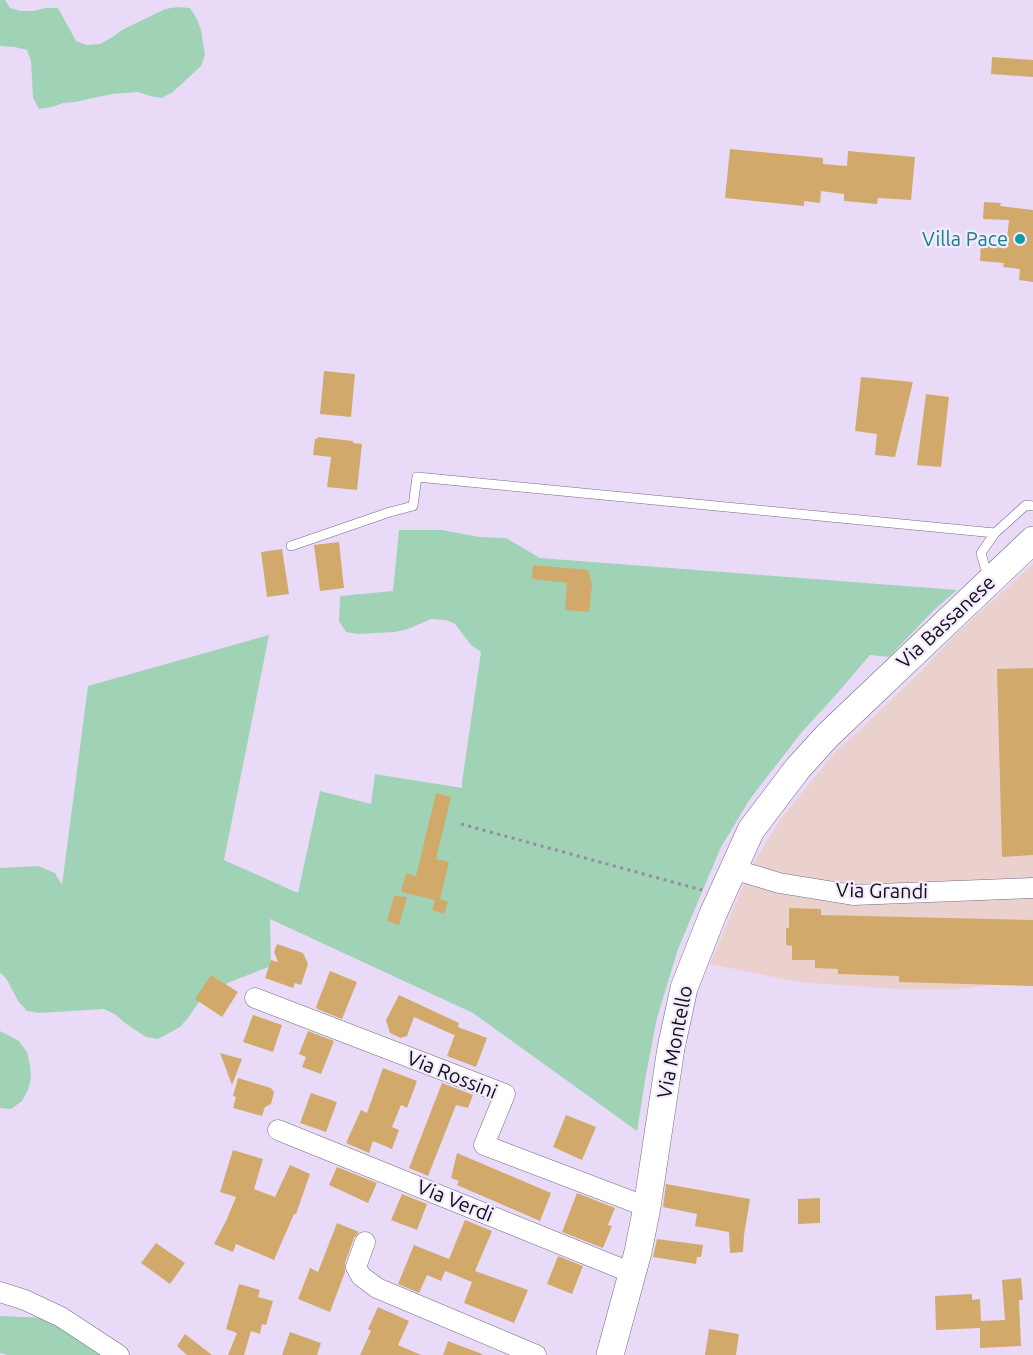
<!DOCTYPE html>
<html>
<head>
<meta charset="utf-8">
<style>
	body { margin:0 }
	canvas { display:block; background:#e9dbf8 }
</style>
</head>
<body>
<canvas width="1033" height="1355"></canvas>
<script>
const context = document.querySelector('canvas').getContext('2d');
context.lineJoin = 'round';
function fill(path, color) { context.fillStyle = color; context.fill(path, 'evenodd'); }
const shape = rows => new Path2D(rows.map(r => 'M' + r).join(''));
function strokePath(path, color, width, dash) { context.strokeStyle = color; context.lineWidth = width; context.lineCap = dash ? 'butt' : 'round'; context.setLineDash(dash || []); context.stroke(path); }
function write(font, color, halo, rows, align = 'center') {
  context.font = font + ' Ubuntu,sans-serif'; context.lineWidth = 4.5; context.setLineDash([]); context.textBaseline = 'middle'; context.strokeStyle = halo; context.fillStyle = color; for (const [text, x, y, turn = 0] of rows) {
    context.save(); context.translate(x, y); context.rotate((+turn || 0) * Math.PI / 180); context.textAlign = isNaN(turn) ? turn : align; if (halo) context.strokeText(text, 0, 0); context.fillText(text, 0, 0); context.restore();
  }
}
fill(shape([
	[1033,564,1033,981,957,989,897,989,798,982,710,964,752,865,780,820,835,752,860,730,926,666,957,633]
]), '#ebd1ce');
fill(shape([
	[0,0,5,0,10,8,21,11,33,11,46,8,58,8,76,41,87,45,100,44,111,38,122,30,165,9,178,7,190,8,197,19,201,30,205,55,201,66,173,92,162,98,150,96,138,92,112,94,75,102,63,103,52,107,39,109,33,98,31,61,27,50,15,47,0,46],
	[399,530,442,530,479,537,506,538,540,558,957,590,934,610,889,657,870,655,834,697,801,733,750,799,721,847,678,949,657,1018,646,1075,637,1131,473,1013,270,919,271,966,202,993,203,996,188,1018,180,1027,158,1039,146,1037,125,1023,116,1015,104,1009,40,1013,27,1011,18,1001,6,978,0,973,0,868,38,866,55,873,62,885,88,686,269,635,224,860,298,893,320,791,371,804,375,774,462,788,462,782,481,652,471,645,455,624,446,620,431,619,408,629,395,632,359,634,346,632,339,621,340,596,393,591],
	[0,1031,19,1041,27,1052,30,1065,31,1078,28,1090,22,1101,11,1109,0,1108],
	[0,1316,48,1318,106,1355,7,1355,0,1353]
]), '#a0d3b6');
fill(shape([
	[992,57,1033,60,1033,77,991,74],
	[730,149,823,158,823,164,847,166,848,151,915,157,911,200,878,198,877,204,844,201,844,194,821,191,820,203,804,201,804,206,725,198],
	[984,202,1001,203,1000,206,1033,210,1033,282,1019,280,1020,269,1003,267,1004,263,980,261,981,245,1006,248,1009,220,983,219],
	[324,371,355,374,351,417,320,414],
	[861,377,913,382,895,457,875,455,877,434,855,431],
	[926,394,949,397,941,467,917,465],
	[318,437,353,441,353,443,362,444,357,490,327,487,331,457,313,455,315,439,317,439],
	[339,542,344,588,320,591,314,545],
	[282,549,289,594,267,597,261,552],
	[533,565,588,570,592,585,589,612,565,610,567,583,532,579],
	[1033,668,1033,855,1002,857,997,669],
	[436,793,451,797,436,859,449,862,440,899,448,902,444,914,432,910,435,900,401,892,406,873,416,876],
	[394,896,407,897,399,925,387,921],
	[789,908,821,909,821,915,1033,920,1033,986,899,982,899,976,838,974,838,969,815,968,815,960,792,960,792,946,786,945,786,928,789,928],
	[277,944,303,953,308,964,301,985,295,983,293,988,265,978,271,960,278,962,274,952],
	[330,971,357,982,342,1019,317,1009,316,1007],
	[211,975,238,992,222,1017,195,999],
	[399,995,459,1023,458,1027,487,1038,476,1067,447,1056,455,1034,454,1035,414,1017,407,1036,401,1038,390,1033,386,1020],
	[253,1015,282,1025,273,1052,243,1042],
	[308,1031,334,1041,321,1074,302,1067,306,1057,299,1054],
	[220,1053,242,1059,232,1085],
	[383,1068,417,1081,407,1108,401,1105,392,1127,399,1130,392,1149,373,1141,369,1153,346,1143,361,1110,367,1113],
	[238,1078,271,1088,274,1092,271,1104,265,1107,262,1116,233,1108,236,1097,233,1096],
	[442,1083,473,1095,468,1108,456,1105,428,1176,409,1168],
	[311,1093,337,1102,326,1132,300,1123],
	[566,1115,596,1127,582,1160,553,1147],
	[233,1150,263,1159,254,1189,275,1197,290,1165,310,1174,296,1214,294,1214,274,1260,236,1244,233,1252,214,1244,226,1221,236,1197,220,1192],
	[457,1153,551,1193,540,1221,457,1185,459,1181,451,1178],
	[337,1167,377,1183,368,1203,329,1185],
	[666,1184,750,1199,744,1235,743,1252,730,1253,729,1232,695,1226,697,1214,663,1207],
	[577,1193,615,1208,608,1225,612,1226,603,1248,562,1232],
	[402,1194,427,1204,417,1230,391,1220],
	[820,1198,820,1223,798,1224,798,1199],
	[465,1220,492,1231,475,1271,528,1290,514,1323,464,1303,472,1282,445,1271,441,1281,427,1275,419,1293,398,1284,414,1245,449,1259],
	[337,1223,359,1232,354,1238,345,1263,345,1272,330,1312,298,1299,310,1268,318,1272],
	[657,1239,703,1245,701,1257,697,1257,696,1264,653,1257],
	[156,1243,185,1263,170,1284,141,1263],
	[558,1256,583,1266,572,1294,547,1284],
	[1021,1278,1023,1300,1019,1300,1021,1346,980,1348,980,1328,936,1330,935,1296,972,1294,972,1300,980,1299,981,1321,1005,1320,1002,1280],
	[239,1284,260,1290,258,1297,273,1301,266,1325,262,1324,260,1334,251,1331,244,1355,228,1355,237,1333,226,1329],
	[378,1307,409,1321,398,1345,421,1355,360,1355,371,1331,368,1329],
	[709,1329,739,1334,736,1355,705,1355],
	[290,1332,321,1343,317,1355,282,1355],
	[185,1334,212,1355,187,1355,177,1346],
	[448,1341,482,1354,482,1355,443,1355]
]), '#d1aa6b');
const service = shape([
	[291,546,390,512,413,506,417,477,995,533,1026,505,1033,506],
	[991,574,985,567,981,553,995,533]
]);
const minor = shape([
	[733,869,779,883,853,895,1033,888],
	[255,998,505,1094,484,1145,647,1207],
	[278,1130,632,1273],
	[365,1242,356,1267,361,1276,377,1288,536,1355],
	[0,1292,25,1300,61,1317,119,1355]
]);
const secondary = shape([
	[610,1355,638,1252,647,1207,671,1048,684,988,713,914,751,830,798,768,828,735,1033,540]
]);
strokePath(service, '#756a83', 10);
strokePath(minor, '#756a83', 21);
strokePath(secondary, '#756a83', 28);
strokePath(shape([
	[461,824,702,890]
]), '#958ba1', 3, [3, 4.5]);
strokePath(service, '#fff', 9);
strokePath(minor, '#fff', 20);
strokePath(secondary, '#fff', 27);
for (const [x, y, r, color] of [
	[1020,239,6,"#0f9aa8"]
]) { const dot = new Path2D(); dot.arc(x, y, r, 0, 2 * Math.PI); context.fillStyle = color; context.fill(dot); strokePath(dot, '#f3ebfd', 2); }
write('20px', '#0d838f', '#f3ebfd', [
	["Villa Pace",1008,239]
], 'right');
write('20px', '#100c15', '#f3ebfd', [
	["Via Bassanese",946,622,-43],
	["Via Grandi",882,891,1],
	["Via Montello",675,1042,-79],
	["Via Rossini",452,1075,22],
	["Via Verdi",455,1201,22]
]);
</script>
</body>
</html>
